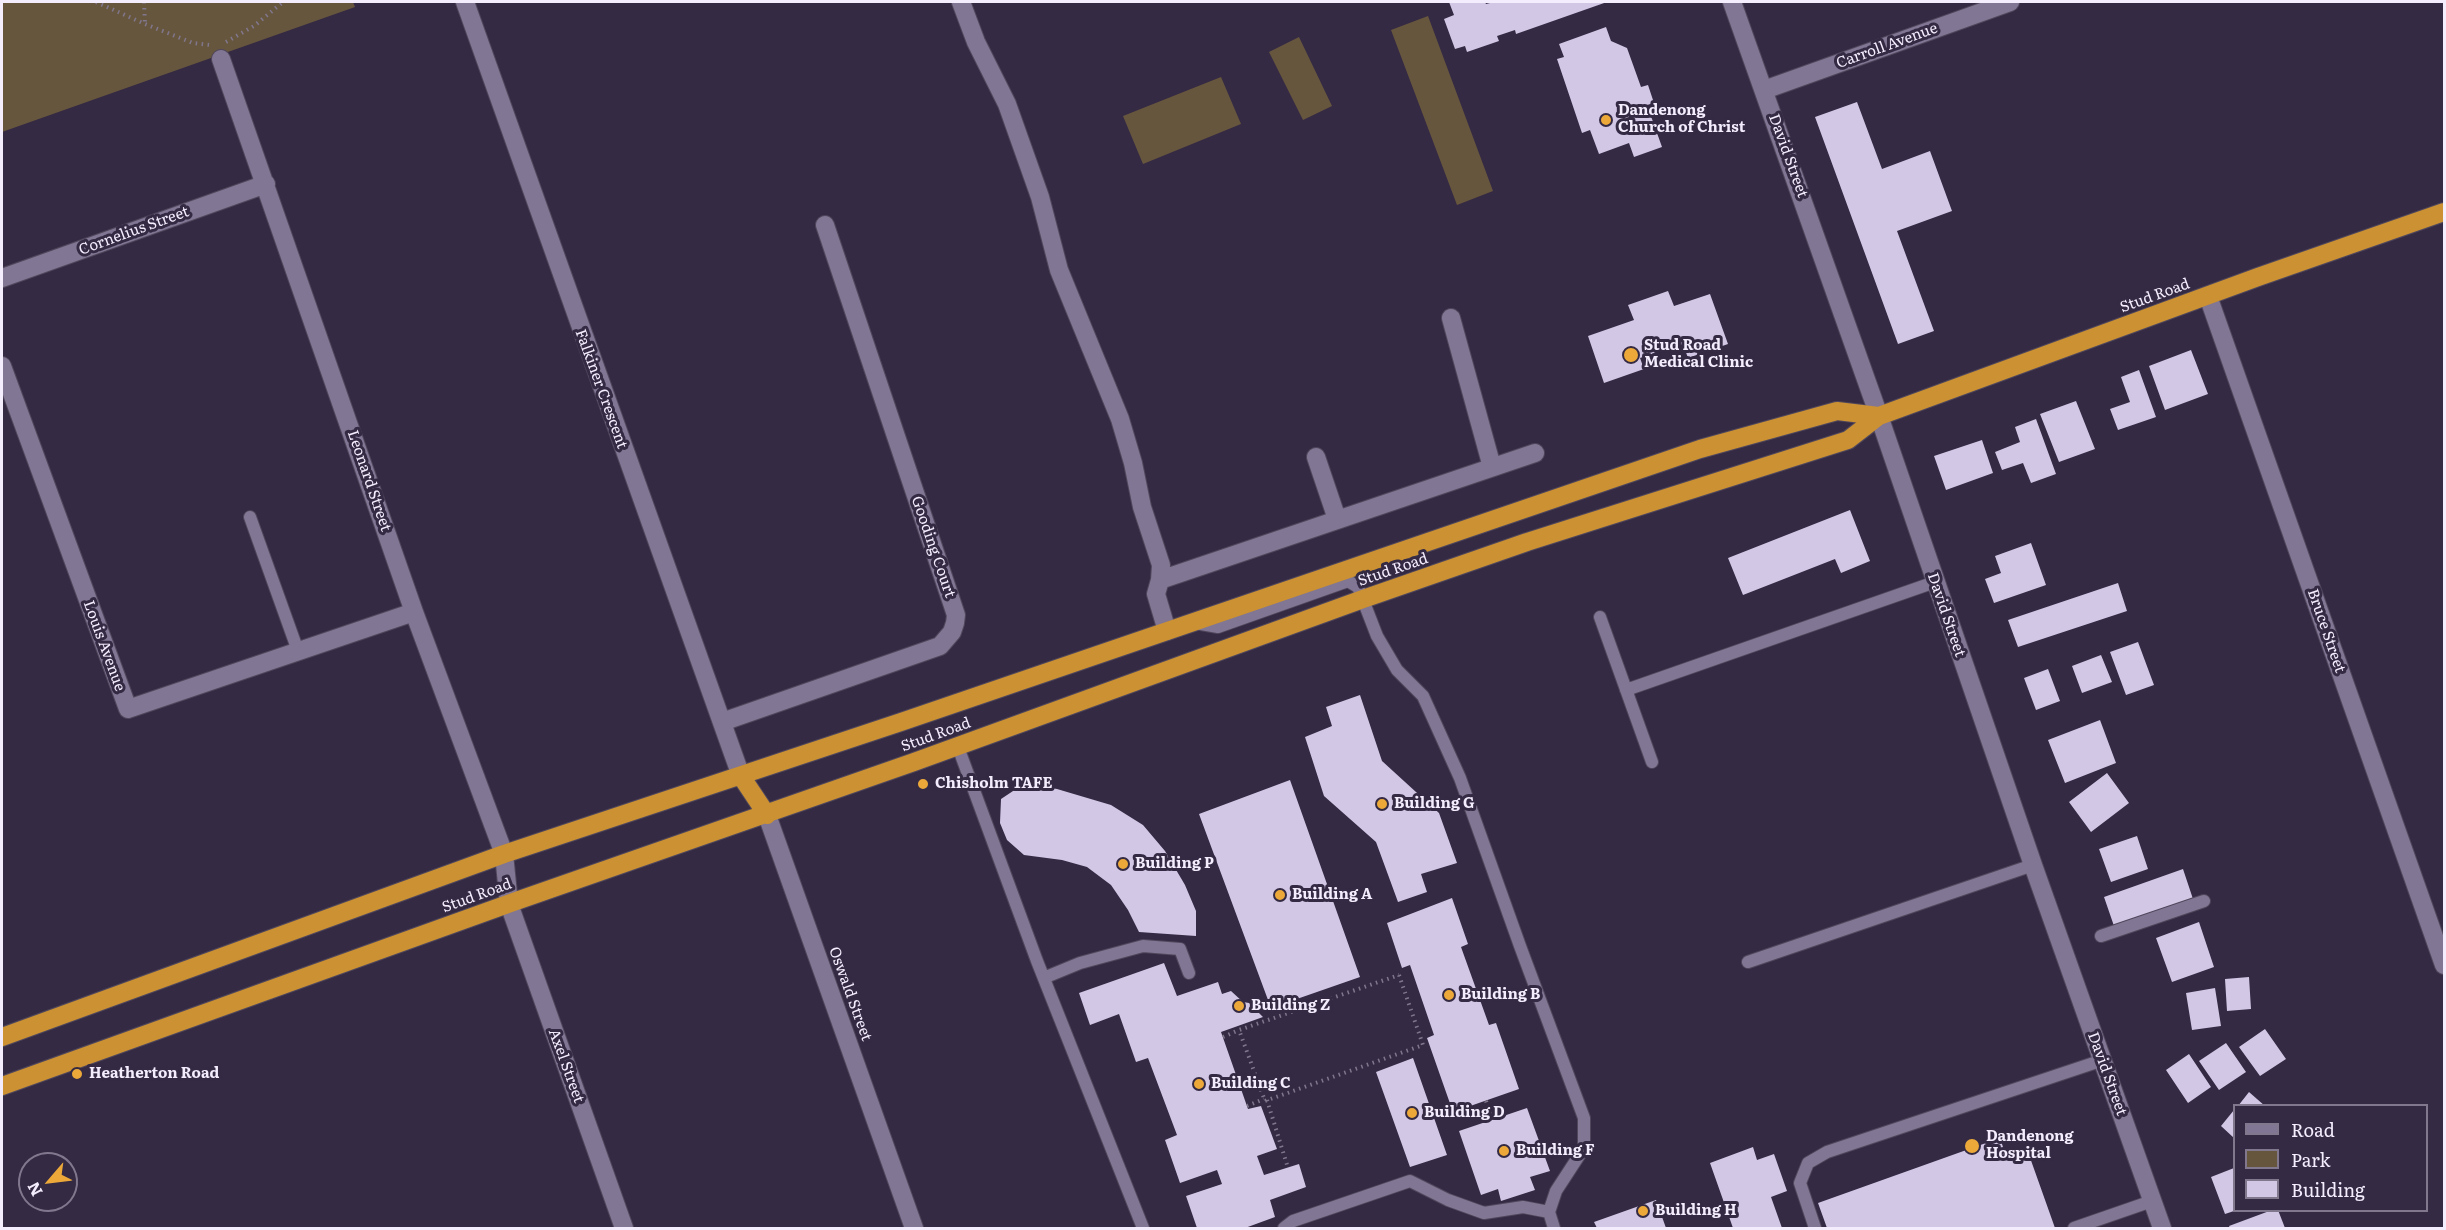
<!DOCTYPE html>
<html>
<head>
<meta charset="utf-8">
<style>
	body { margin:0 }
	#map { position:relative; width:2446px; height:1230px; overflow:hidden; background:#342a43; font-family:Literata,serif }
	canvas { display:block }
	.frame { position:absolute; inset:0; border:3px solid #f4edfe; pointer-events:none }
	.legend { position:absolute; left:2233px; top:1104px; width:195px; height:108px; box-sizing:border-box; background:#342a43; border:2px solid #81788e; margin:0; padding:8px 10px; list-style:none; font-size:18px; color:#f4edfe }
	.legend li { display:flex; align-items:center; gap:12px; height:30px }
	.legend b { width:30px; border:2px solid #81788e }
	.north { position:absolute; left:18px; top:1152px; width:60px; height:60px; box-sizing:border-box; background:#342a43; border:2px solid #81788e; border-radius:50%; rotate:242deg; font-size:16px; font-weight:700; line-height:24px; text-align:center; color:#f4edfe }
	.north::after { content:''; display:block; margin:auto; width:21px; height:27px; background:#eca93a; clip-path:polygon(50% 0,100% 100%,50% 72%,0 100%) }
</style>
</head>
<body>
<div id="map">
<canvas width="2446" height="1230"></canvas>
<div class="frame"></div>
<ul class="legend">
<li><b style="height:8px;background:#817693"></b>Road</li>
<li><b style="height:16px;background:#67563e"></b>Park</li>
<li><b style="height:16px;background:#d3c7e6"></b>Building</li>
</ul>
<div class="north">N</div>
</div>
<script>
const context = document.querySelector('canvas').getContext('2d');
context.lineJoin = 'round';
function fill(path, color) { context.fillStyle = color; context.fill(path, 'evenodd'); }
const shape = rows => new Path2D(rows.map(r => 'M' + r).join(''));
function strokePath(path, color, width, dash) { context.strokeStyle = color; context.lineWidth = width; context.lineCap = dash ? 'butt' : 'round'; context.setLineDash(dash || []); context.stroke(path); }
function write(font, color, halo, rows, align = 'center') {
  context.font = font + ' Literata,serif'; context.lineWidth = 6; context.setLineDash([]); context.textBaseline = 'middle'; context.strokeStyle = halo; context.fillStyle = color; for (const [text, x, y, turn = 0] of rows) {
    context.save(); context.translate(x, y); context.rotate((+turn || 0) * Math.PI / 180); context.textAlign = isNaN(turn) ? turn : align; if (halo) context.strokeText(text, 0, 0); context.fillText(text, 0, 0); context.restore();
  }
}
fill(shape([
	[2,2,353,2,355,7,2,132],
	[1428,16,1493,191,1457,205,1391,30],
	[1299,37,1332,106,1303,120,1269,52],
	[1221,77,1241,124,1143,164,1123,116]
]), '#67563e');
fill(shape([
	[1449,2,1485,2,1486,4,1494,2,1607,2,1516,34,1515,30,1497,36,1499,41,1467,52,1465,46,1455,49,1444,19,1454,15],
	[1606,27,1611,41,1627,48,1641,87,1648,85,1654,103,1647,105,1662,147,1634,157,1629,143,1599,154,1590,130,1582,133,1557,59,1564,57,1559,44],
	[1857,102,1882,169,1930,151,1952,211,1897,231,1934,331,1898,344,1815,117],
	[1668,291,1674,306,1710,294,1728,344,1688,358,1683,344,1640,358,1644,369,1604,383,1588,336,1634,320,1628,305],
	[2191,350,2208,394,2165,410,2149,366],
	[2139,370,2156,417,2118,430,2110,409,2130,402,2121,377],
	[2076,401,2095,449,2059,462,2040,414],
	[2036,419,2056,474,2031,483,2023,463,2002,470,1995,452,2020,442,2015,427],
	[1982,440,1993,473,1946,490,1934,456],
	[1850,510,1870,561,1841,573,1835,559,1743,595,1728,558],
	[2031,543,2046,585,1994,603,1985,579,2001,573,1995,556],
	[2118,583,2127,611,2018,647,2008,620],
	[2138,642,2154,685,2126,695,2110,652],
	[2101,655,2112,682,2082,693,2072,666],
	[2048,669,2060,701,2036,710,2024,678],
	[1360,695,1382,761,1439,813,1457,863,1421,874,1427,892,1398,902,1376,842,1324,796,1305,737,1332,726,1326,707],
	[2100,720,2116,763,2065,783,2048,740],
	[2107,773,2129,803,2091,832,2069,802],
	[1290,780,1360,977,1271,1008,1199,814],
	[1033,785,1057,789,1111,805,1143,825,1165,851,1185,885,1196,911,1196,936,1139,932,1128,910,1111,885,1087,867,1062,860,1024,855,1007,840,1000,823,1001,799,1016,789],
	[2137,836,2148,869,2111,882,2099,849],
	[2183,869,2193,899,2114,926,2104,897],
	[1452,898,1468,944,1461,947,1489,1025,1496,1023,1519,1089,1453,1112,1427,1038,1434,1035,1410,965,1402,968,1387,923],
	[2199,922,2214,967,2172,982,2156,938],
	[1164,963,1177,996,1218,982,1222,994,1231,991,1243,1002,1249,1003,1263,1017,1221,1032,1248,1109,1261,1106,1277,1149,1257,1156,1264,1175,1299,1164,1306,1187,1270,1200,1275,1217,1245,1228,1197,1228,1186,1196,1222,1184,1217,1170,1180,1183,1165,1140,1177,1135,1148,1058,1136,1062,1119,1014,1090,1025,1079,993],
	[2249,977,2251,1009,2227,1011,2225,979],
	[2215,988,2221,1026,2192,1030,2186,993],
	[2265,1029,2286,1059,2260,1076,2239,1047],
	[2226,1043,2246,1072,2219,1090,2199,1061],
	[2189,1054,2211,1087,2188,1103,2166,1070],
	[1413,1058,1447,1155,1410,1167,1376,1072],
	[2249,1092,2265,1106,2238,1106],
	[1527,1108,1550,1171,1530,1177,1535,1190,1501,1201,1498,1189,1481,1195,1459,1131],
	[2234,1110,2234,1138,2221,1126],
	[2000,1138,2007,1159,2028,1152,2055,1228,1827,1228,1818,1203],
	[1753,1147,1757,1160,1774,1154,1787,1191,1771,1197,1782,1228,1733,1228,1710,1163],
	[2234,1168,2234,1211,2225,1214,2211,1177],
	[1656,1200,1666,1228,1597,1228,1594,1222],
	[2272,1210,2278,1210,2285,1228,2230,1228,2229,1226]
]), '#d3c7e6');
const lane = shape([
	[250,517,298,651],
	[1600,617,1652,762],
	[1195,623,1218,627,1348,581,1358,587,1377,636,1397,670,1423,696,1460,778,1520,946,1584,1118,1584,1148,1556,1191,1549,1212,1554,1228],
	[1626,690,1935,582],
	[958,747,1037,961,1143,1228],
	[2101,936,2204,901],
	[1748,962,2033,865],
	[1046,977,1080,963,1143,946,1180,949,1189,973],
	[1284,1228,1293,1221,1410,1181,1448,1200,1484,1213,1523,1207,1549,1212],
	[1815,1228,1800,1183,1808,1163,1827,1152,2103,1060],
	[2074,1228,2152,1201]
]);
const street = shape([
	[465,2,741,776],
	[961,2,976,42,1007,104,1040,197,1059,270,1120,419,1133,463,1142,507,1161,565,1160,580,1156,594,1167,631],
	[1732,2,1879,416],
	[221,59,414,612,504,854,509,904,624,1228],
	[1764,90,2010,2],
	[2,278,266,184],
	[2208,296,2444,965],
	[1451,318,1492,467],
	[2,366,128,709,414,612],
	[1316,457,1337,519],
	[1160,580,1535,453],
	[722,722,940,646,952,632,955,623,956,615,825,225],
	[767,815,914,1228]
]);
const secondary = shape([
	[1879,416,2033,865,2162,1228]
]);
const highway = shape([
	[741,776,767,815],
	[2,1037,504,854,901,722,1700,449,1837,411,1879,416],
	[2,1086,519,900,914,762,1363,599,1527,542,1848,440,1879,416,2258,277,2444,212]
]);
strokePath(lane, '#50475c', 14);
strokePath(street, '#50475c', 20);
strokePath(secondary, '#50475c', 20);
strokePath(highway, '#50475c', 20);
strokePath(shape([
	[96,2,145,24,193,43,210,45],
	[144,2,145,24],
	[226,42,254,26,283,2],
	[1399,975,1423,1045,1265,1101,1239,1030,1399,975],
	[1223,1037,1239,1030],
	[1267,1100,1288,1168],
	[1486,1101,1493,1120],
	[1247,1106,1264,1099]
]), '#80778d', 4, [1.5, 4.5]);
strokePath(lane, '#817693', 12);
strokePath(street, '#817693', 18);
strokePath(secondary, '#817693', 18);
strokePath(highway, '#cb9132', 18);
for (const [x, y, r, color] of [
	[1606,120,6,"#eca93a"],
	[1631,355,8,"#eca93a"],
	[923,784,6,"#eca93a"],
	[1382,804,6,"#eca93a"],
	[1123,864,6,"#eca93a"],
	[1280,895,6,"#eca93a"],
	[1449,995,6,"#eca93a"],
	[1239,1006,6,"#eca93a"],
	[77,1074,6,"#eca93a"],
	[1199,1084,6,"#eca93a"],
	[1412,1113,6,"#eca93a"],
	[1972,1146,8,"#eca93a"],
	[1504,1151,6,"#eca93a"],
	[1643,1211,6,"#eca93a"]
]) { const dot = new Path2D(); dot.arc(x, y, r, 0, 2 * Math.PI); context.fillStyle = color; context.fill(dot); strokePath(dot, '#342a43', 2); }
write('15px', '#f4edfe', '#342a43', [
	["Carroll Avenue",1887,46,-20],
	["David Street",1788,156,70],
	["Cornelius Street",134,231,-20],
	["Stud Road",2155,296,-20],
	["Falkiner Crescent",601,389,70],
	["Leonard Street",369,481,71],
	["Gooding Court",933,547,71],
	["Stud Road",1393,570,-19],
	["David Street",1946,615,71],
	["Bruce Street",2326,631,71],
	["Louis Avenue",104,646,70],
	["Stud Road",936,735,-20],
	["Stud Road",477,896,-20],
	["Oswald Street",850,994,70],
	["Axel Street",566,1066,70],
	["David Street",2107,1074,70]
]);
write('bold 15px', '#f4edfe', '#342a43', [
	["Dandenong",1618,111],
	["Church of Christ",1618,128],
	["Stud Road",1644,346],
	["Medical Clinic",1644,363],
	["Chisholm TAFE",935,784],
	["Building G",1394,804],
	["Building P",1135,864],
	["Building A",1292,895],
	["Building B",1461,995],
	["Building Z",1251,1006],
	["Heatherton Road",89,1074],
	["Building C",1211,1084],
	["Building D",1424,1113],
	["Dandenong",1986,1137],
	["Hospital",1986,1154],
	["Building F",1516,1151],
	["Building H",1655,1211]
], 'left');
</script>
</body>
</html>
